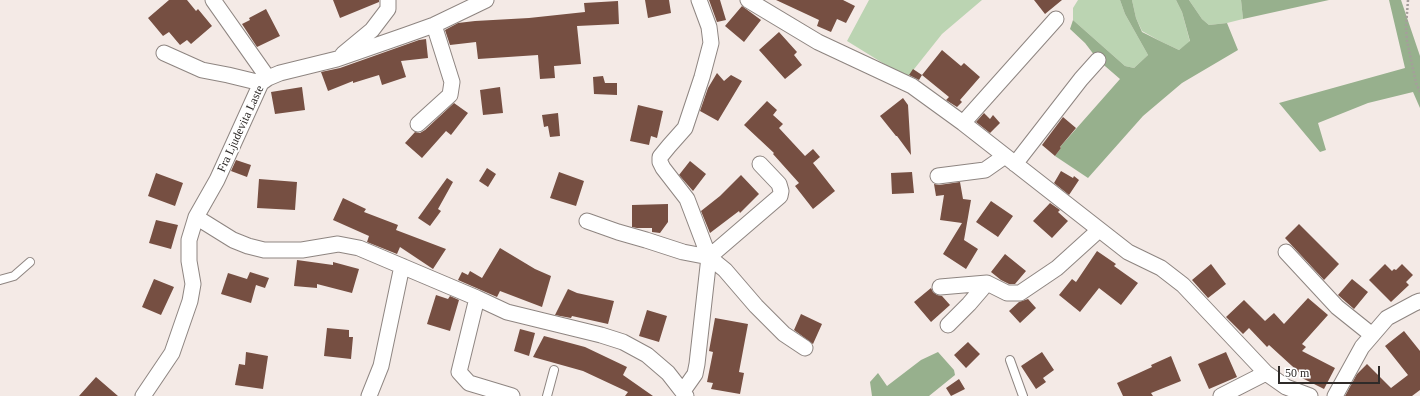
<!DOCTYPE html>
<html>
<head>
<meta charset="utf-8">
<style>
	body { margin:0 }
	#map { position:relative; width:1420px; height:396px; overflow:hidden; background:#f4eae6; font-family:Georgia,serif }
	canvas { display:block }
	.scale { position:absolute; left:1278px; top:366px; width:102px; height:18px; box-sizing:border-box; border:2px solid #2f2b29; border-top:0; padding-left:5px; font-size:12px; line-height:14px; white-space:nowrap; color:#2f2b29; -webkit-text-stroke:3px #fff; paint-order:stroke }
</style>
</head>
<body>
<div id="map">
<canvas width="1420" height="396"></canvas>
<div class="scale">50 m</div>
</div>
<script>
const context = document.querySelector('canvas').getContext('2d');
context.lineJoin = 'round';
function fill(path, color) { context.fillStyle = color; context.fill(path, 'evenodd'); }
const shape = rows => new Path2D(rows.map(r => 'M' + r).join(''));
function strokePath(path, color, width, dash) { context.strokeStyle = color; context.lineWidth = width; context.lineCap = dash ? 'butt' : 'round'; context.setLineDash(dash || []); context.stroke(path); }
function write(font, color, halo, rows, align = 'center') {
  context.font = font + ' Georgia,serif'; context.lineWidth = 4; context.setLineDash([]); context.textBaseline = 'middle'; context.strokeStyle = halo; context.fillStyle = color; for (const [text, x, y, turn = 0] of rows) {
    context.save(); context.translate(x, y); context.rotate((+turn || 0) * Math.PI / 180); context.textAlign = isNaN(turn) ? turn : align; if (halo) context.strokeText(text, 0, 0); context.fillText(text, 0, 0); context.restore();
  }
}
fill(shape([
	[869,0,982,0,942,34,907,78,847,41],
	[1078,0,1120,0,1125,14,1148,55,1134,68,1125,66,1073,20,1073,8],
	[1132,0,1176,0,1182,12,1190,42,1179,50,1160,41,1142,31,1136,18],
	[1189,0,1241,0,1243,19,1227,23,1209,25,1202,19]
]), '#bbd4b2');
fill(shape([
	[1120,0,1132,0,1136,18,1142,32,1160,41,1179,50,1190,41,1182,12,1176,0,1189,0,1202,19,1209,25,1227,23,1238,50,1182,83,1143,116,1088,178,1055,156,1061,148,1060,147,1120,79,1098,60,1085,43,1070,29,1073,20,1125,66,1134,68,1148,55,1125,14],
	[1241,0,1329,0,1243,19],
	[1389,0,1401,0,1420,56,1420,108,1413,92,1368,103,1318,123,1326,150,1320,152,1279,103,1405,68],
	[938,352,954,370,955,375,929,396,872,396,870,382,878,373,887,386,921,360]
]), '#97b08d');
fill(shape([
	[169,0,187,0,196,11,198,9,212,26,191,44,187,40,180,45,169,32,163,36,148,18],
	[333,0,379,0,379,2,340,18],
	[645,0,669,0,671,13,648,18],
	[709,0,720,0,726,20,717,22],
	[776,0,843,0,855,6,846,23,837,19,831,32,817,26,819,20],
	[1034,0,1062,0,1045,14],
	[618,1,619,24,577,26,581,64,554,66,555,78,540,79,538,55,478,59,476,42,450,45,445,30,458,23,475,21,529,18,585,12,584,3],
	[742,6,761,20,744,42,725,26],
	[266,9,280,36,257,47,242,24,250,20,249,18],
	[779,32,797,52,794,55,802,65,785,79,759,50],
	[426,39,428,58,401,61,406,77,382,85,379,75,353,83,353,81,328,91,321,72,340,68,419,40],
	[942,50,961,66,964,63,980,77,960,100,962,102,957,107,946,100,949,97,922,75,919,80,909,75,913,69,922,75],
	[717,73,724,81,731,75,742,81,718,121,700,111,708,88],
	[603,76,605,83,617,83,617,95,594,94,593,77],
	[302,87,305,110,275,114,271,92],
	[500,87,503,113,483,115,480,90],
	[903,98,908,105,911,155,897,136,896,136,880,116],
	[767,101,777,110,773,115,783,124,779,128,805,156,813,149,820,157,813,163,835,191,813,209,795,186,799,183,773,154,774,153,744,125],
	[454,103,468,113,451,135,446,131,422,158,405,143,415,132,420,133,425,130],
	[638,105,663,111,657,138,651,136,649,145,630,141],
	[558,113,560,136,550,137,548,126,544,127,542,115],
	[984,113,990,119,993,115,1000,123,990,133,976,122],
	[1063,117,1076,128,1060,147,1061,148,1055,156,1042,145],
	[236,160,251,165,247,177,231,171],
	[690,161,706,174,693,191,679,175],
	[487,168,496,174,488,187,479,181],
	[1061,171,1073,178,1074,176,1079,180,1069,195,1054,183],
	[559,172,584,181,576,206,550,198],
	[912,172,914,193,892,194,891,173],
	[156,173,183,183,175,206,148,196],
	[741,175,759,194,740,213,739,211,710,233,701,211,720,196],
	[447,178,453,182,438,209,441,211,430,226,418,218],
	[259,179,297,182,295,210,257,208],
	[960,182,963,199,971,200,964,240,978,249,966,269,943,254,962,223,940,220,944,195,936,196,934,184,939,185],
	[343,198,366,209,364,212,398,225,396,230,446,249,433,269,400,247,397,254,367,242,369,236,333,220],
	[991,201,1013,216,998,237,976,222],
	[1050,203,1060,210,1058,212,1068,221,1052,238,1033,221],
	[668,204,668,222,660,233,652,232,652,228,637,228,632,227,632,205],
	[156,220,178,225,171,249,149,243],
	[1299,224,1339,264,1324,280,1285,238],
	[500,248,535,269,551,276,542,307,500,291,497,297,458,280,462,272,468,275,470,271,482,278],
	[1097,251,1116,264,1114,266,1138,283,1121,305,1099,288,1080,312,1059,295,1072,279,1076,282],
	[1005,254,1026,271,1015,284,1009,284,1001,280,991,272],
	[297,260,333,265,333,262,359,269,352,293,317,284,317,288,294,286],
	[1211,264,1226,284,1208,298,1192,280],
	[1385,264,1392,271,1394,269,1396,270,1402,264,1413,275,1406,282,1409,285,1391,302,1369,280],
	[250,272,269,278,265,288,256,285,251,303,221,294,228,273,247,279],
	[154,279,174,287,161,315,142,307],
	[1352,279,1368,292,1354,309,1338,295],
	[931,288,933,292,937,295,942,296,950,305,931,322,914,302],
	[568,289,577,293,614,301,608,324,572,316,571,318,555,315],
	[436,295,448,299,450,296,459,300,450,331,427,324],
	[1308,298,1328,315,1302,344,1306,347,1302,351,1335,368,1324,389,1302,378,1303,376,1269,345,1267,347,1249,328,1243,334,1226,317,1244,300,1265,321,1274,313,1284,324],
	[1028,299,1036,308,1020,323,1009,311,1019,302],
	[647,310,667,316,659,342,639,336],
	[801,314,822,324,813,344,794,330],
	[715,318,748,324,739,372,744,373,740,394,711,389,713,383,707,382,713,352,709,351],
	[327,328,349,330,349,337,353,337,351,359,324,356],
	[520,329,535,333,529,356,514,351],
	[1404,331,1420,351,1420,390,1412,396,1345,396,1357,374,1367,364,1391,388,1408,375,1385,346],
	[544,336,585,347,627,367,623,375,653,396,625,396,628,392,583,371,533,357],
	[968,342,980,354,966,368,954,355],
	[246,352,268,356,263,389,235,385,239,364,245,365],
	[1042,352,1054,370,1043,378,1046,382,1036,389,1021,366],
	[1226,352,1237,377,1209,389,1198,364],
	[1171,356,1181,381,1151,393,1153,396,1123,396,1117,383,1152,367,1151,365],
	[96,377,118,396,79,396],
	[959,379,965,389,951,396,946,388]
]), '#764f42');
const service = shape([
	[0,280,14,276,30,262],
	[1010,360,1023,396],
	[547,396,554,370]
]);
const minor = shape([
	[213,0,268,78],
	[748,0,818,42,912,86,963,123,1128,252,1161,268,1183,285,1266,373,1286,387,1310,396],
	[164,53,202,70,228,75,261,83],
	[343,54,372,30,388,9,388,0],
	[963,123,1056,19],
	[418,124,450,95,452,82,434,25],
	[1015,164,1081,79,1098,60],
	[938,176,985,170,1005,156],
	[196,217,233,240,248,246,264,250,302,250,338,244,359,248,477,298,507,312,601,335,623,342,647,355,668,373,686,396],
	[587,221,618,232,646,240,683,252,709,257,725,270,756,306,784,334,805,348],
	[1286,252,1337,307,1372,335],
	[709,257,780,196,781,191,779,184,760,164],
	[940,287,987,283,1007,293,1020,293,1057,268,1099,230],
	[477,298,459,372,469,383,512,396],
	[948,325,969,304,987,283],
	[683,391,695,374,697,364,709,257,687,199,663,168,660,162,660,157,669,146,685,128,702,77,711,43,709,27,699,0],
	[143,396,172,353,190,301,193,284,189,261,189,240,196,217,217,180,261,83,268,78,280,73,337,59,406,35,434,25,486,0],
	[369,396,381,366,402,266],
	[1221,396,1266,373],
	[1335,396,1362,347,1387,318,1415,303,1420,301]
]);
strokePath(service, '#8e8581', 10);
strokePath(minor, '#8e8581', 17);
strokePath(shape([
	[1408,0,1406,27,1407,41,1416,83,1420,92]
]), '#a59e9b', 2.5, [2, 2]);
strokePath(service, '#fff', 8);
strokePath(minor, '#fff', 15);
write('12px', '#2f2b29', '#fff', [
	["Fra Ljudevita Laste",241,129,-65]
]);
</script>
</body>
</html>
